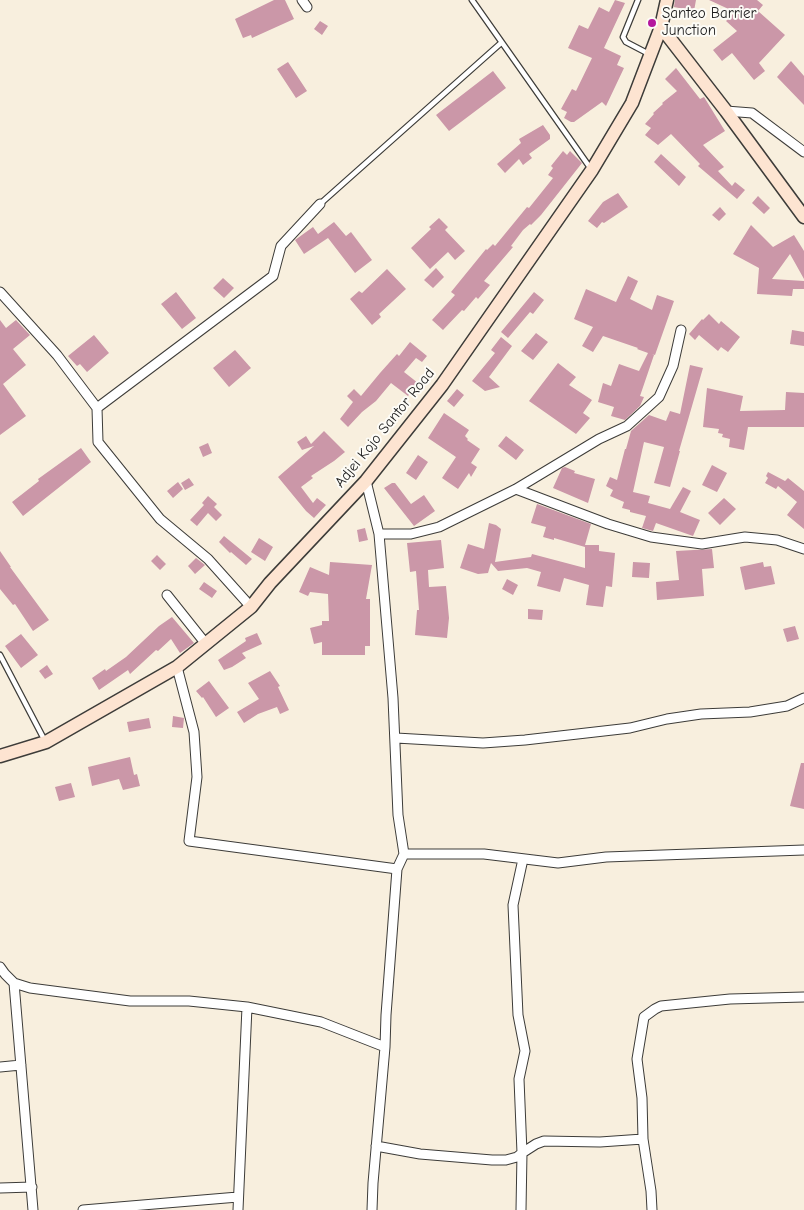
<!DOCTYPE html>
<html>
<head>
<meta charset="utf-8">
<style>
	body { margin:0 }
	canvas { display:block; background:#f8efde }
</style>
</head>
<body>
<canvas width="804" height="1210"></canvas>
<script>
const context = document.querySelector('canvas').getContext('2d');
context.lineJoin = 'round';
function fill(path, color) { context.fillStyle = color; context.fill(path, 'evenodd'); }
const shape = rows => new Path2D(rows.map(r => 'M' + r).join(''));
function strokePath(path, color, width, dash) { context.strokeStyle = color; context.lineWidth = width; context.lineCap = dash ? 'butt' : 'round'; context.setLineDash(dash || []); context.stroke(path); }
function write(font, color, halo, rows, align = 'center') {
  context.font = font + ' "Comic Neue",sans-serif'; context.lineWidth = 4; context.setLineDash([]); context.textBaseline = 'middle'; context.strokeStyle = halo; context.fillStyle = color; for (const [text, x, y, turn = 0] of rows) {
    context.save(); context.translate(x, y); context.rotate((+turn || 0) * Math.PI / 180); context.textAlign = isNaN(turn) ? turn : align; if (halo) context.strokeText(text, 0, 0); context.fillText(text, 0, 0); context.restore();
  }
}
fill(shape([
	[274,0,285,0,294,19,252,38,251,35,243,38,235,19],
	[615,0,625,3,604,48,621,56,617,65,624,68,606,106,602,102,574,122,571,122,564,118,567,112,561,109,572,89,576,91,592,58,568,48,579,25,588,29,599,7,609,12],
	[675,0,696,0,694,11,674,7],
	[709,0,757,0,763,5,758,11,785,35,759,63,765,71,754,80,732,53,722,61,713,50,737,31,726,21,735,12],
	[320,21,328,26,322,35,314,29],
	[791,61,804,76,804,105,777,77],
	[288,62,307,91,296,98,277,69],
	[676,68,700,99,704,97,725,131,703,145,724,167,718,171,732,186,735,182,745,190,737,199,698,166,700,164,671,134,658,145,645,135,651,128,645,124,654,114,653,113,663,104,662,103,677,91,665,79],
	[493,71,506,88,449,131,436,115],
	[543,125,550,135,550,139,529,154,532,158,523,165,519,159,505,173,497,164,521,143,519,139],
	[563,151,567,155,570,151,582,163,541,215,531,225,530,224,523,230,511,246,513,247,484,281,490,285,478,299,476,297,464,311,462,310,443,330,432,320,455,295,451,292,486,249,487,250,493,244,495,246,527,207,529,208,553,178,548,175,553,168,551,166],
	[661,154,686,177,679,186,654,162],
	[618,193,628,207,604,223,602,222,597,228,588,221,603,202],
	[758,196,770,208,764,214,752,203],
	[720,207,726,214,719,221,712,215],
	[439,218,448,227,445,230,465,251,455,260,448,252,430,269,411,248,431,229,429,227],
	[334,222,346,236,351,232,372,260,355,273,328,238,304,254,295,240,313,227,318,234],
	[751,225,773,247,794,235,804,251,804,279,790,254,772,279,804,281,804,289,793,289,792,296,757,294,759,268,733,254],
	[436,268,444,277,433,288,424,280],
	[387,269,406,289,379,314,381,317,372,325,350,299,359,291,362,293],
	[628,276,638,281,630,299,652,310,657,295,674,301,655,355,652,354,654,355,640,396,644,397,640,406,625,420,611,416,614,407,598,402,603,383,611,386,619,364,639,371,648,353,637,349,638,348,603,336,593,352,582,346,593,327,574,319,586,289,616,302],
	[223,278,234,288,224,298,213,288],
	[176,292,196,318,182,329,161,304],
	[534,292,544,300,533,314,530,312,508,338,501,332],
	[709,314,719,324,721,321,740,337,728,352,721,347,718,351,699,335,695,340,689,334,702,319,703,320],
	[0,320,6,328,16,320,30,335,13,349,26,365,3,384,26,416,0,435],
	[792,330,804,332,804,346,790,344],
	[536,333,548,342,533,360,521,351],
	[94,335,109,353,87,372,80,364,77,366,68,356],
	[501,337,512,346,489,377,500,387,485,391,472,381,495,353,491,350],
	[410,342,427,356,422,362,416,358,404,372,418,383,408,396,391,383,376,401,362,412,348,427,340,419,353,402,347,396,354,389,361,396,380,373,397,354,399,356],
	[235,350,251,368,229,387,213,368],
	[558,363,576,377,569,385,592,400,583,413,590,418,576,434,529,401],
	[690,365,703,368,679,451,680,451,670,487,654,483,664,447,644,442,633,492,650,496,648,503,670,509,683,487,691,491,680,512,700,520,693,536,656,523,653,531,642,528,646,516,630,512,630,510,622,508,624,502,610,496,613,490,606,486,610,477,617,480,625,449,626,449,631,431,649,415,666,421,670,411,680,414],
	[707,388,743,396,740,411,785,410,786,392,804,393,804,427,748,427,744,450,729,447,730,439,722,437,723,434,718,433,719,429,703,427],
	[457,389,464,395,454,407,447,401],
	[444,413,469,430,465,436,468,439,467,440,480,449,471,463,477,467,471,477,469,473,458,489,442,478,456,457,428,438],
	[324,431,345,452,334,461,311,476,313,478,301,487,313,503,317,498,326,505,314,518,306,511,278,477,314,446,302,450,297,442,306,436,311,444],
	[506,436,524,450,516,460,498,446],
	[208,443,212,453,203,457,199,447],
	[81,448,91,462,23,516,12,502,39,481,38,479],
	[418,455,428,462,416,480,406,473],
	[712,465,727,473,717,492,702,485],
	[565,467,575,471,574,473,595,479,588,503,553,488,562,468],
	[768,472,785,481,788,478,804,491,804,529,787,515,797,502,778,486,776,489,765,483,768,478,766,476],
	[189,478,194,485,185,490,181,483],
	[178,482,183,489,173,498,167,491],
	[392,483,395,483,411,504,424,495,435,511,414,526,384,488],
	[208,496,217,504,214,507,222,515,216,521,208,513,197,526,190,520,204,505,202,503],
	[724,498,736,509,720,525,708,513],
	[537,504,591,524,585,545,599,545,599,551,615,553,612,587,606,586,603,607,586,605,589,585,564,578,560,592,537,586,541,572,527,568,498,571,491,563,488,573,478,574,460,568,468,544,484,549,489,523,496,525,501,529,495,562,531,557,532,554,585,568,585,547,554,538,554,540,543,537,546,527,531,523],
	[365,528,368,540,359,542,357,530],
	[224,536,252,559,246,565,231,552,230,553,219,542],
	[259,538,273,547,265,561,251,552],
	[441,540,444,568,428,570,429,587,446,586,449,618,447,638,415,635,417,610,419,610,416,571,410,572,407,543],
	[712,549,714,568,702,569,704,596,657,600,656,582,679,580,676,551],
	[0,551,11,567,10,567,49,620,33,631,15,604,13,605,0,589],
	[157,555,166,564,160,570,151,561],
	[196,558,205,565,195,574,188,566],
	[330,562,372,565,366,599,370,599,370,646,365,646,365,655,322,655,322,642,314,644,310,628,322,625,322,621,329,621,328,594,310,592,308,596,299,592,310,567,329,575],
	[633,562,650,563,649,578,632,577],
	[763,562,764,567,771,566,775,584,745,590,740,567],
	[507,579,518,585,513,595,502,589],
	[204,582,217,591,212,598,199,589],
	[528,609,543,610,542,620,528,619],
	[172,617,194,643,180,653,171,639,158,651,156,650,130,674,128,670,99,690,92,678,105,669,106,671,126,657,159,626],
	[795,626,799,639,787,642,783,629],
	[257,633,262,644,242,653,246,658,232,667,224,670,218,660,246,641,245,638],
	[21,634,38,655,21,668,5,646],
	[47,665,53,674,45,679,39,671],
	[270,671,280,686,278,687,289,710,280,714,277,707,258,714,244,723,237,712,259,699,248,683],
	[209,681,229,708,216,717,203,697,202,698,196,691],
	[173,716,184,718,183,728,172,727],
	[149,718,151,728,129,732,127,722],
	[130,757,134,775,137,774,140,786,123,790,119,779,92,786,88,767],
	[801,763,804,763,804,809,790,806],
	[71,783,75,797,59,801,55,787]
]), '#cb97a8');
const lane = shape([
	[472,0,591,169],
	[638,0,623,37,626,42,649,54],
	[320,204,501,43],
	[0,655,45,741]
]);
const street = shape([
	[302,0,307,7],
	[726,111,752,113,804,152],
	[0,292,57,355,97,408,98,442,160,519,208,559,251,607],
	[97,408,273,276,281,246,320,204],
	[366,481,379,534,393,698,398,815,404,854,397,869,386,1015,385,1047,373,1183,372,1210],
	[516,489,608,524,651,537,702,544,745,537,777,540,804,549],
	[379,534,411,534,439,527,516,489,599,439,627,426,659,397,673,366,681,330],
	[167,595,206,644],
	[177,667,194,732,197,777,189,841,397,869],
	[396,738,483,743,525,740,630,728,667,719,701,714,750,712,787,706,804,698],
	[404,854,484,854,558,863,606,857,804,850],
	[0,967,5,974,14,983,30,988,130,1001,189,1001,247,1007,321,1022,385,1047],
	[14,983,33,1210],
	[0,1067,21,1065],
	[376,1146,420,1154,492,1160,506,1160,517,1157,522,1153,519,1079,525,1051,518,1015,513,905,523,859],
	[0,1188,32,1187],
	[83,1210,238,1197],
	[238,1210,247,1007],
	[521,1210,522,1153,536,1144,544,1141,600,1142,643,1139],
	[652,1210,651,1191,643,1139,642,1098,637,1059,644,1017,655,1009,661,1006,730,999,804,997]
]);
const secondary = shape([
	[661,27,726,111,804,217],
	[0,756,46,742,177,667,251,607,270,583,366,481,442,385,592,170,632,103,661,27,667,0]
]);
strokePath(lane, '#3d3c39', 7);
strokePath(street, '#3d3c39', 11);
strokePath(secondary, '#3d3c39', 15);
strokePath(lane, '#fff', 4.5);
strokePath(street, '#fff', 9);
strokePath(secondary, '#fde4d1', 12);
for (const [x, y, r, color] of [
	[652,23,5,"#b5179e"]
]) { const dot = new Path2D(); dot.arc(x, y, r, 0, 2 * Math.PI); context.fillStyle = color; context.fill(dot); strokePath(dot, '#fdfcf7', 2); }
write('15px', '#1c1c1c', '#fdfcf7', [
	["Santeo Barrier",662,14],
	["Junction",662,31]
], 'left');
write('15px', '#1c1c1c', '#fdfcf7', [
	["Adjei Kojo Santor Road",385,428,-51]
]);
</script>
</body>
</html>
